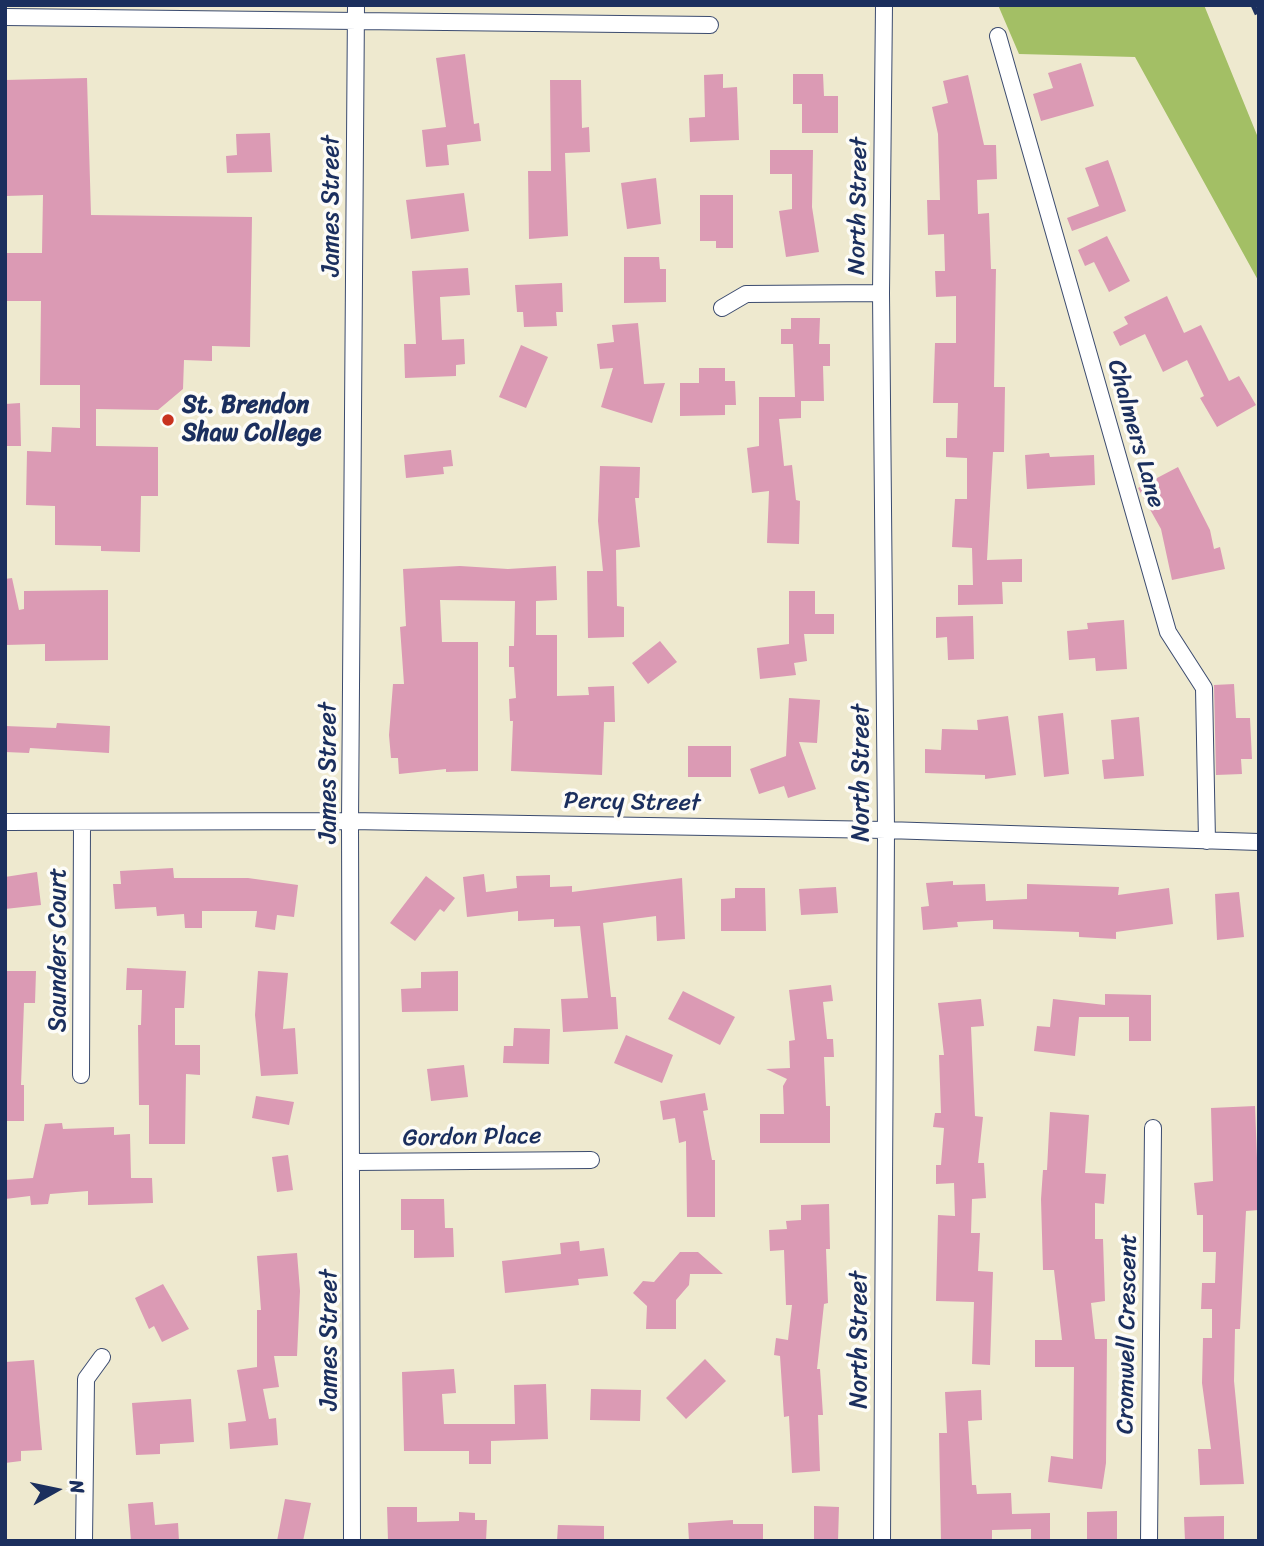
<!DOCTYPE html>
<html>
<head>
<meta charset="utf-8">
<style>
	body { margin:0 }
	#map { position:relative; width:1264px; height:1546px; overflow:hidden; background:#eee9cf; font-family:Sriracha,sans-serif }
	canvas { display:block }
	.frame { position:absolute; inset:0; border:7px solid #1b2f5e; pointer-events:none }
	.north { position:absolute; left:21px; top:1455px; width:70px; height:70px; -webkit-text-stroke:5px #fdfcf7; paint-order:stroke; rotate:81deg; font-size:19px; font-weight:700; line-height:28px; text-align:center; color:#1b2f5e }
	.north::after { content:''; display:block; margin:auto; width:24px; height:32px; background:#1b2f5e; clip-path:polygon(50% 0,100% 100%,50% 72%,0 100%) }
</style>
</head>
<body>
<div id="map">
<canvas width="1264" height="1546"></canvas>
<div class="frame"></div>
<div class="north">N</div>
</div>
<script>
const context = document.querySelector('canvas').getContext('2d');
context.lineJoin = 'round';
function fill(path, color) { context.fillStyle = color; context.fill(path, 'evenodd'); }
const shape = rows => new Path2D(rows.map(r => 'M' + r).join(''));
function strokePath(path, color, width, dash) { context.strokeStyle = color; context.lineWidth = width; context.lineCap = dash ? 'butt' : 'round'; context.setLineDash(dash || []); context.stroke(path); }
function write(font, color, halo, rows, align = 'center') {
  context.font = font + ' Sriracha,sans-serif'; context.lineWidth = 7; context.setLineDash([]); context.textBaseline = 'middle'; context.strokeStyle = halo; context.fillStyle = color; for (const [text, x, y, turn = 0] of rows) {
    context.save(); context.translate(x, y); context.rotate((+turn || 0) * Math.PI / 180); context.textAlign = isNaN(turn) ? turn : align; if (halo) context.strokeText(text, 0, 0); context.fillText(text, 0, 0); context.restore();
  }
}
fill(shape([
	[998,5,1204,5,1259,140,1259,282,1135,57,1019,54]
]), '#a3bf65');
fill(shape([
	[465,54,474,124,479,123,481,141,447,145,449,165,426,167,422,130,446,127,436,58],
	[1081,63,1094,106,1041,121,1033,94,1053,88,1048,73],
	[723,74,723,88,737,87,739,140,690,142,689,118,705,117,704,75],
	[793,74,823,74,824,96,838,96,838,133,802,133,802,104,793,104],
	[968,75,984,145,996,145,997,179,977,180,978,214,989,213,991,269,996,269,994,387,1005,387,1004,452,993,452,987,560,1022,559,1022,582,1002,582,1003,604,958,605,958,585,973,585,972,548,952,547,955,499,967,499,967,458,946,457,946,438,957,438,958,403,933,403,935,343,956,343,956,296,936,297,935,271,945,271,944,234,928,235,927,200,940,200,938,134,932,107,948,103,943,81],
	[87,78,91,215,252,217,250,347,212,346,212,361,184,360,183,389,158,410,96,409,96,446,158,447,158,496,141,496,140,552,101,551,101,546,55,545,55,506,26,505,27,451,51,452,52,427,80,428,80,385,40,385,41,301,5,301,5,253,42,253,43,195,5,196,5,80],
	[550,80,581,80,582,128,589,127,590,152,565,153,568,236,529,239,528,171,551,171],
	[270,133,272,172,227,173,226,156,237,155,236,134],
	[770,150,813,150,812,207,819,252,786,257,779,211,792,209,792,174,770,174],
	[1108,160,1126,211,1072,231,1067,218,1099,206,1085,168],
	[656,178,661,224,627,229,621,183],
	[464,193,469,231,411,239,406,200],
	[700,195,733,195,733,248,716,248,716,241,700,241],
	[1107,236,1130,281,1109,292,1094,262,1085,266,1078,250],
	[624,257,659,257,660,269,666,269,666,302,624,303],
	[468,268,470,295,440,297,442,340,464,339,465,364,456,365,456,376,405,378,404,344,416,344,412,271],
	[562,283,563,312,556,312,557,326,524,327,523,312,517,312,515,285],
	[1167,296,1184,333,1201,325,1229,381,1239,376,1256,405,1217,427,1200,398,1204,396,1187,360,1163,372,1145,334,1120,346,1113,332,1128,324,1124,317],
	[791,318,820,318,819,344,830,344,830,366,823,366,824,401,801,401,801,418,779,419,784,466,792,465,796,500,800,501,799,544,767,543,769,491,752,493,747,448,759,446,759,397,795,397,793,344,781,344,781,329,791,329],
	[638,323,644,384,665,383,652,423,601,407,613,368,600,369,597,344,614,342,612,325],
	[521,345,548,357,526,408,499,397],
	[699,368,725,368,725,381,735,381,736,405,725,405,725,415,680,416,680,383,699,383],
	[20,403,21,446,5,446,5,404],
	[451,450,453,466,443,467,444,474,406,478,404,455],
	[1049,453,1050,457,1094,455,1095,485,1027,489,1025,455],
	[600,466,640,467,639,498,635,498,640,547,616,550,617,606,624,607,624,637,588,638,587,571,603,571,598,521],
	[1178,467,1210,530,1214,549,1220,547,1225,569,1172,580,1161,529,1138,488],
	[460,566,508,569,556,566,557,600,536,601,536,635,557,635,557,696,589,695,588,687,614,686,615,722,604,722,602,775,511,771,513,721,510,721,509,699,516,698,514,667,509,667,509,646,514,646,515,601,440,600,442,642,478,642,478,771,446,772,446,769,399,774,398,758,391,758,389,735,393,684,404,684,400,627,406,626,403,569],
	[12,578,19,610,24,609,24,591,108,590,108,660,45,661,45,644,5,645,5,579],
	[789,591,815,591,815,614,834,614,834,634,804,634,807,661,794,663,796,675,760,679,757,648,789,644],
	[973,616,974,659,948,660,947,637,936,638,936,617],
	[1124,620,1127,669,1096,671,1095,658,1069,660,1067,631,1088,629,1087,623],
	[660,641,677,662,648,684,632,663],
	[1234,684,1236,718,1250,718,1252,759,1241,759,1242,774,1216,775,1214,685],
	[789,698,820,700,817,743,799,742,816,789,788,798,784,786,759,794,750,769,786,756],
	[1063,713,1069,774,1044,777,1038,716],
	[1008,716,1016,775,985,779,985,775,925,773,925,749,941,750,942,729,978,730,977,720],
	[1139,717,1144,776,1104,779,1102,760,1114,759,1111,720],
	[57,723,110,726,109,753,30,748,29,753,5,752,5,726,56,728],
	[688,746,731,746,731,777,688,777],
	[173,868,174,878,248,878,298,885,294,917,277,915,275,930,255,927,257,911,202,911,202,928,185,928,184,914,157,916,156,907,115,909,113,884,121,884,120,871],
	[37,872,41,905,5,909,5,877],
	[484,874,486,892,517,888,516,876,550,875,550,887,572,886,572,892,682,878,685,939,657,941,656,916,603,923,611,997,616,997,618,1029,563,1032,561,999,588,998,580,926,554,927,554,919,518,921,518,911,467,917,463,877],
	[426,876,455,898,444,912,440,909,415,941,390,923],
	[953,881,953,885,985,884,986,901,1027,899,1027,884,1119,887,1118,895,1169,888,1173,924,1116,932,1116,939,1079,937,1079,932,993,929,993,920,957,922,958,927,923,930,921,907,929,906,926,883],
	[836,887,838,913,801,915,799,889],
	[735,888,765,888,766,931,721,931,721,899,735,898],
	[1239,892,1244,937,1217,940,1215,894],
	[127,968,186,971,184,1008,175,1008,175,1045,200,1045,200,1075,186,1074,185,1144,149,1144,149,1105,139,1105,138,1025,141,1025,142,990,126,990],
	[5,971,36,971,35,1003,24,1003,21,1085,24,1085,24,1121,5,1121],
	[258,971,288,973,283,1029,295,1028,298,1074,261,1076,255,1015],
	[458,971,458,1011,402,1012,401,989,421,988,421,972],
	[831,985,833,1001,823,1002,827,1039,833,1039,834,1057,824,1057,826,1106,830,1106,830,1143,760,1143,760,1114,784,1114,783,1086,787,1079,766,1069,790,1068,789,1041,795,1040,789,990],
	[683,991,735,1017,720,1045,668,1019],
	[1105,994,1151,995,1151,1041,1129,1041,1129,1017,1079,1017,1075,1056,1034,1051,1037,1026,1050,1027,1053,999,1105,1005],
	[981,999,984,1026,971,1027,975,1116,983,1117,978,1163,984,1163,986,1198,972,1199,971,1233,980,1233,978,1271,993,1272,990,1365,972,1364,974,1302,936,1301,938,1215,955,1216,954,1183,936,1184,936,1165,941,1165,944,1128,933,1127,935,1113,941,1113,939,1055,944,1055,938,1003],
	[514,1028,550,1029,549,1064,503,1063,504,1046,513,1046],
	[626,1035,673,1055,662,1083,614,1063],
	[464,1065,468,1097,431,1101,427,1069],
	[705,1093,708,1110,703,1111,712,1160,715,1160,715,1217,687,1217,686,1141,679,1143,675,1118,663,1120,660,1101],
	[256,1096,294,1102,289,1125,252,1118],
	[1255,1106,1259,1210,1246,1211,1240,1329,1235,1329,1234,1381,1244,1484,1200,1485,1198,1449,1211,1449,1202,1383,1203,1338,1212,1338,1212,1309,1201,1309,1202,1283,1215,1283,1216,1252,1203,1252,1203,1215,1197,1215,1194,1183,1213,1181,1211,1108],
	[1050,1112,1089,1115,1085,1173,1106,1174,1104,1204,1095,1203,1095,1239,1103,1239,1105,1301,1091,1303,1095,1339,1107,1339,1106,1463,1102,1489,1048,1482,1051,1456,1073,1459,1074,1367,1035,1367,1035,1340,1062,1340,1054,1270,1043,1270,1041,1199,1043,1170,1047,1170],
	[62,1123,63,1129,114,1127,114,1135,130,1134,131,1178,152,1178,153,1203,88,1205,88,1191,50,1194,48,1204,31,1205,30,1196,5,1199,5,1180,33,1178,45,1124],
	[288,1155,293,1190,277,1192,272,1157],
	[401,1199,444,1199,445,1228,453,1228,454,1257,414,1258,414,1230,401,1230],
	[829,1204,830,1249,826,1249,828,1303,824,1304,817,1369,820,1369,823,1415,818,1415,820,1471,792,1473,789,1416,784,1417,780,1356,774,1355,776,1338,788,1340,792,1305,786,1305,784,1250,770,1251,769,1230,787,1229,786,1221,801,1220,801,1205],
	[579,1241,580,1251,604,1248,608,1276,578,1279,579,1285,505,1293,502,1261,561,1254,560,1243],
	[680,1252,698,1252,723,1274,690,1274,689,1285,676,1300,676,1329,646,1329,647,1306,633,1293,643,1281,654,1282],
	[297,1253,300,1291,297,1356,274,1356,279,1387,263,1389,269,1419,276,1418,278,1445,230,1449,228,1423,246,1421,237,1370,257,1367,257,1310,261,1310,257,1256],
	[163,1284,189,1329,162,1342,154,1326,149,1329,135,1298],
	[705,1359,726,1381,686,1419,666,1398],
	[34,1360,42,1450,21,1451,21,1461,5,1463,5,1362],
	[454,1369,456,1393,442,1394,444,1424,515,1424,514,1385,546,1384,548,1439,491,1441,491,1464,469,1464,469,1451,404,1451,402,1372],
	[591,1389,641,1390,640,1421,590,1420],
	[981,1390,982,1420,968,1421,972,1485,976,1485,977,1494,1011,1493,1012,1514,1050,1513,1050,1541,1031,1541,1031,1529,992,1530,992,1541,941,1541,939,1433,947,1433,945,1392],
	[191,1399,194,1442,160,1444,160,1454,136,1455,132,1403],
	[285,1499,311,1503,303,1541,277,1541],
	[153,1502,155,1525,178,1523,179,1541,131,1541,128,1504],
	[814,1506,839,1507,838,1541,814,1541],
	[387,1507,417,1507,417,1522,459,1521,459,1512,475,1513,475,1520,487,1520,486,1541,388,1541],
	[1117,1511,1117,1541,1087,1541,1087,1512],
	[1224,1516,1224,1539,1185,1541,1184,1517],
	[733,1520,733,1524,763,1524,763,1541,689,1541,688,1523],
	[558,1525,604,1526,604,1541,557,1541]
]), '#db9ab4');
const minor = shape([
	[5,17,710,25],
	[998,36,1168,632,1204,688,1207,841],
	[722,308,746,294,881,293],
	[5,822,350,821,886,830,1259,842],
	[81,1075,82,824],
	[353,1162,591,1160],
	[84,1541,86,1379,102,1357],
	[352,1541,350,821,356,5],
	[882,1541,886,830,881,293,884,5],
	[1149,1541,1153,1128]
]);
strokePath(minor, '#3b4b6f', 18);
strokePath(minor, '#fff', 16);
strokePath(shape([
	[1253,5,1259,18]
]), '#1b2f5e', 5, [10, 5]);
for (const [x, y, r, color] of [
	[168,420,7,"#c8321e"]
]) { const dot = new Path2D(); dot.arc(x, y, r, 0, 2 * Math.PI); context.fillStyle = color; context.fill(dot); strokePath(dot, '#fdfcf7', 2.5); }
write('24px', '#1b2f5e', '#fdfcf7', [
	["James Street",332,206,-90],
	["North Street",859,206,-89],
	["Chalmers Lane",1135,434,74],
	["James Street",329,773,-90],
	["North Street",862,773,-90],
	["Percy Street",632,803,1],
	["Saunders Court",59,950,-90],
	["Gordon Place",472,1138,-1],
	["Cromwell Crescent",1128,1334,-89],
	["James Street",330,1340,-90],
	["North Street",860,1340,-90]
]);
write('bold 24px', '#1b2f5e', '#fdfcf7', [
	["St. Brendon",182,406],
	["Shaw College",182,434]
], 'left');
</script>
</body>
</html>
